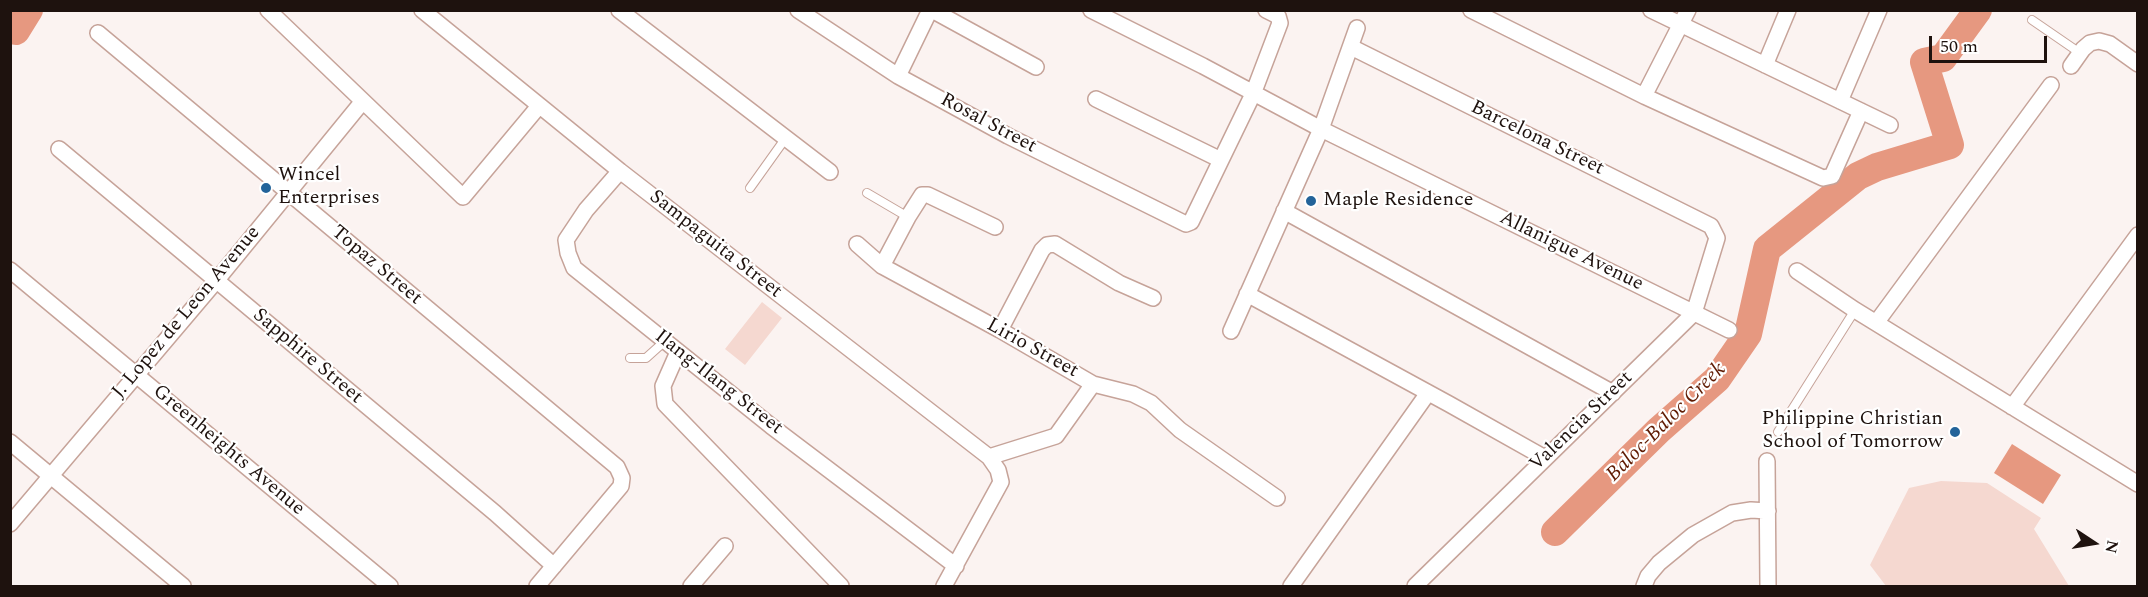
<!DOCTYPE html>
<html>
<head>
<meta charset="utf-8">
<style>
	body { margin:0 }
	#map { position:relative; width:2148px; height:597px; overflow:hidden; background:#fbf3f1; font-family:Spectral,serif }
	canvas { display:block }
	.frame { position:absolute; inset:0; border:12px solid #1e120e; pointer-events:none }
	.north { position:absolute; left:2064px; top:513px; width:60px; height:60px; -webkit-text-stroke:4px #fff; paint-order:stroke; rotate:102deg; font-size:16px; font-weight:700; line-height:24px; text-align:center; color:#1e120e }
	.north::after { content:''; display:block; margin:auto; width:21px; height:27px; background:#1e120e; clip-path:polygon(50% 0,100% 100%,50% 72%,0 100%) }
	.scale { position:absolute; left:1929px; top:36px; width:118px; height:27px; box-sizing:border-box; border:3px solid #1e120e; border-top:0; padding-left:8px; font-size:18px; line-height:21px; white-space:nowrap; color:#1e120e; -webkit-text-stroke:4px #fff; paint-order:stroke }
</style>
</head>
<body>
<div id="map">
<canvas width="2148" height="597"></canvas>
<div class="frame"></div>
<div class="north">N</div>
<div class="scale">50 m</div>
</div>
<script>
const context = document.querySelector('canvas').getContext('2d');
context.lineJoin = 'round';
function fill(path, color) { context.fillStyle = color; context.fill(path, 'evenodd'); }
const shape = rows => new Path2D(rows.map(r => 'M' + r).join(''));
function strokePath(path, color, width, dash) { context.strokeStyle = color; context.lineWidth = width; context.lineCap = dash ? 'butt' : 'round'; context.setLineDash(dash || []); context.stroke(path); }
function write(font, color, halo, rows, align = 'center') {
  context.font = font + ' Spectral,serif'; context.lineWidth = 4.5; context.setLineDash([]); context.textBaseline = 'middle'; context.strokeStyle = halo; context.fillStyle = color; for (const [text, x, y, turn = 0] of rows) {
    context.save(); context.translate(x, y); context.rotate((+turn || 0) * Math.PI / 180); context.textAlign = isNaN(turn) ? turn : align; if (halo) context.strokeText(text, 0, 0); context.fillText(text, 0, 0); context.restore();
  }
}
fill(shape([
	[762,302,782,318,745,365,725,349],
	[1941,481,1987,483,2041,518,2034,529,2069,586,1886,586,1870,565,1909,488]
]), '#f5d8d0');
fill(shape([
	[2012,444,2061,475,2043,504,1994,473]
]), '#e69880');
strokePath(shape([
	[10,38,16,31]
]), '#e69880', 4.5);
strokePath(shape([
	[16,31,29,10],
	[1555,532,1659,430,1717,379,1748,334,1767,249,1858,176,1877,167,1950,145,1924,62,1943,58,1978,10]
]), '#e69880', 28);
const service = shape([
	[2032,20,2080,53],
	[750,188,785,139],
	[867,193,908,217],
	[630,358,646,358,665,341],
	[1778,432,1855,310]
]);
const minor = shape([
	[268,10,463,197,539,106],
	[422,10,620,171,989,457,998,470,1001,482,944,586],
	[619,10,830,172],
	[798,10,898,76,1008,136,1186,224,1191,222,1253,94,1280,23,1278,16,1266,10],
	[932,10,1036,67],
	[1091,10,1203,66,1321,129,1729,330],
	[1471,10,1644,96,1823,178,1832,176,1861,111],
	[1651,10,1890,125],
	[98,33,617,467,622,478,621,486,537,586],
	[1351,47,1711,226,1717,238,1694,313,1415,586],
	[1765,65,1788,10],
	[2071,66,2083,49,2090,43,2099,41,2110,44,2138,64],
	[898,76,930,10],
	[1644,96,1688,10],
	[1096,99,1221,160],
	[1840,101,1879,10],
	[59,149,495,513,554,566],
	[620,171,586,210,566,240,568,253,574,268,771,426,956,566],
	[1284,211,1613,393],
	[857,244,882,266,1000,330,1093,384,1056,436,989,457],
	[882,266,908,217,922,195,928,195,995,227],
	[10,270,390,586],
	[1797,271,1855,310,2138,484],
	[1247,294,1449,404,1545,458],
	[1876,323,2051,85],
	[1000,330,1042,250,1047,245,1055,244,1119,283,1153,298],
	[1231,331,1321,129,1357,28],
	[678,352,663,386,665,404,841,586],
	[1093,384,1133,394,1151,403,1180,430,1277,498],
	[2012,407,2138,235],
	[10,442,183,586],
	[1767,461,1768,586],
	[10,524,216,281,363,101],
	[691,586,725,546],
	[1291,586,1428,393],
	[1644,586,1648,576,1659,563,1693,535,1732,513,1751,510,1768,511]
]);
strokePath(service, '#c6a399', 10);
strokePath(minor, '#c6a399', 18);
strokePath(service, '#fff', 8);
strokePath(minor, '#fff', 15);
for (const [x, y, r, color] of [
	[266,188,6,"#236399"],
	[1311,201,6,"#236399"],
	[1955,432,6,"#236399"]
]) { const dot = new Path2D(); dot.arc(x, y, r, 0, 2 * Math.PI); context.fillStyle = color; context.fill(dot); strokePath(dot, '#fff', 2); }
write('20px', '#1e120e', '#fff', [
	["Rosal Street",988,124,28],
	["Barcelona Street",1537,139,26],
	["Sampaguita Street",715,245,38],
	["Allanigue Avenue",1571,252,26],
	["Topaz Street",376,266,40],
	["J. Lopez de Leon Avenue",187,313,-50],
	["Lirio Street",1032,349,29],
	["Sapphire Street",307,357,40],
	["Ilang-Ilang Street",718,383,38],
	["Valencia Street",1582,422,-44],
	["Greenheights Avenue",228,451,40]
]);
write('20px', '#1e120e', '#fff', [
	["Wincel",278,176],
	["Enterprises",278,199],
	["Maple Residence",1323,201],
	["Philippine Christian",1943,420,"right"],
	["School of Tomorrow",1943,443,"right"]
], 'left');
write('italic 21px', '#5f1a02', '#fff', [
	["Baloc-Baloc Creek",1667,423,-45]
]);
</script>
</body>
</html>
